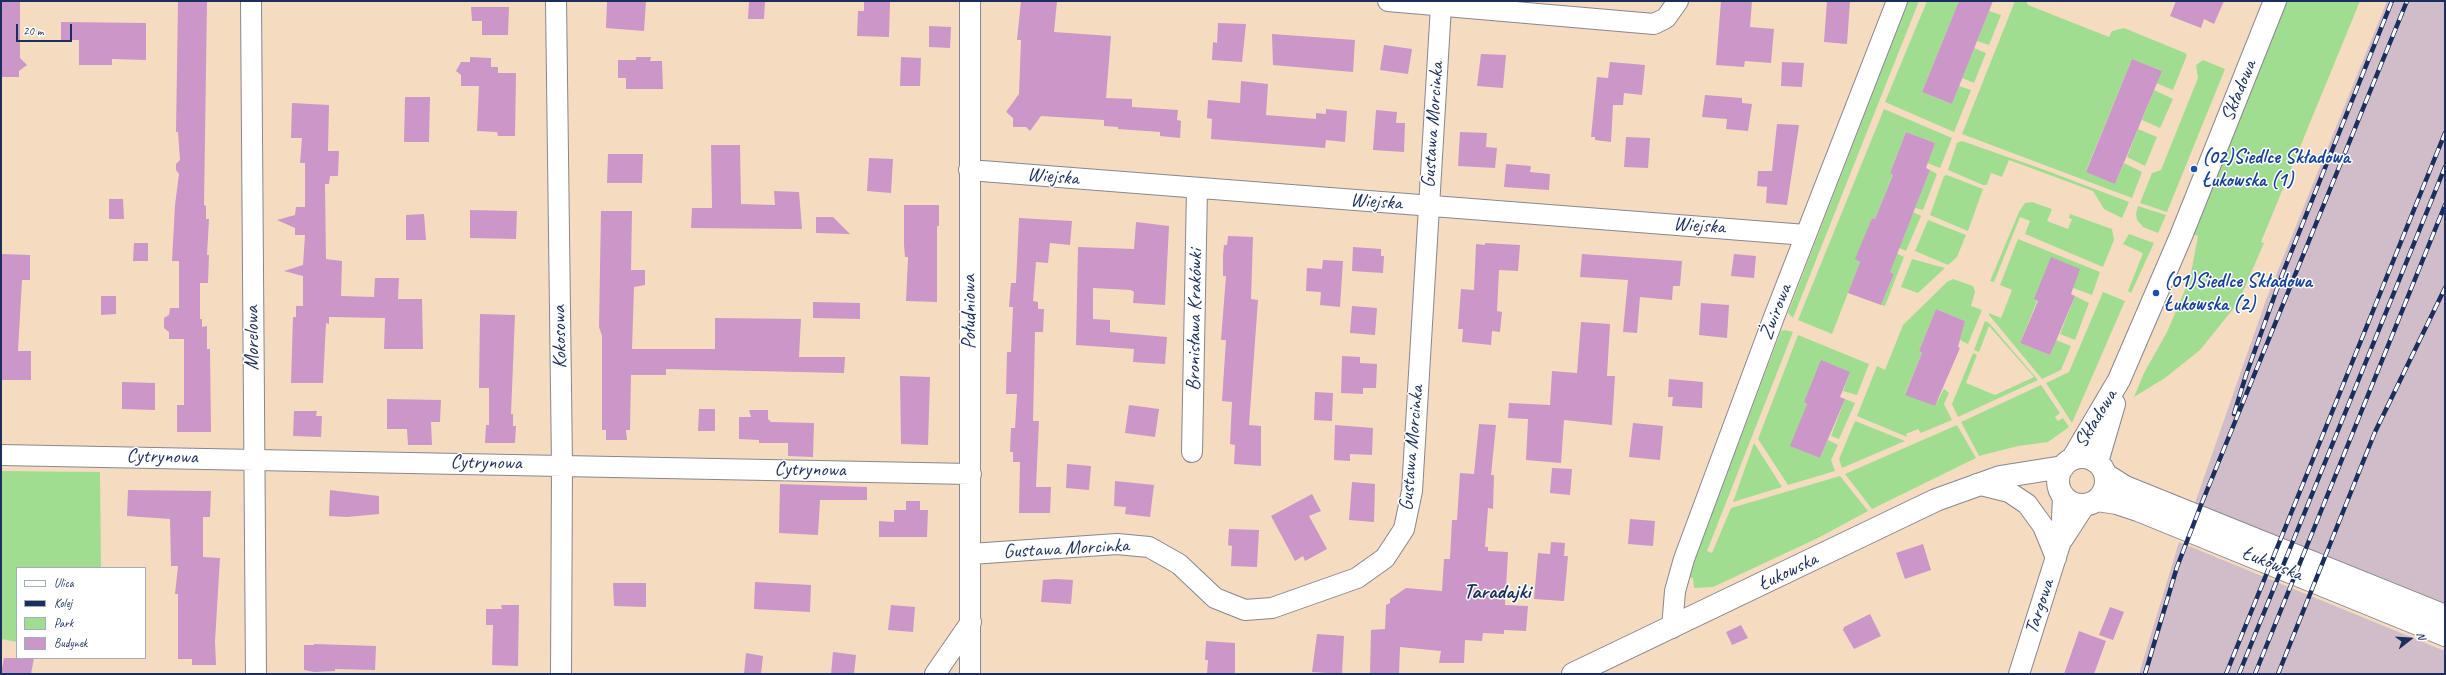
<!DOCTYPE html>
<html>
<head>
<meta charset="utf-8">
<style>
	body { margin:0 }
	#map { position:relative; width:2446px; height:675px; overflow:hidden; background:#f5dcc1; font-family:Caveat,sans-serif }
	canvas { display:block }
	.frame { position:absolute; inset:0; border:2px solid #1b2f5e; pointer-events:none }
	.legend { position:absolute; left:16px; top:567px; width:130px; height:92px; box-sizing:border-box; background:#fff; border:1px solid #a4acbf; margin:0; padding:5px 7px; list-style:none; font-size:12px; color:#1b2f5e }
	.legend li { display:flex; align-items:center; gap:8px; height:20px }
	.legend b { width:20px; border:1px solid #a4acbf }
	.north { position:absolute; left:2390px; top:619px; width:40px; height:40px; -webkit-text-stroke:3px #fff; paint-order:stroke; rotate:73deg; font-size:11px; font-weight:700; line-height:16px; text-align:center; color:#1b2f5e }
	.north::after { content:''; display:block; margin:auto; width:14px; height:18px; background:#1b2f5e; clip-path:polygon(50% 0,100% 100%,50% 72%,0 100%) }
	.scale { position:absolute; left:16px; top:24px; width:56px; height:18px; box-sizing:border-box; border:2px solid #1b2f5e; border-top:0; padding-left:5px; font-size:12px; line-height:14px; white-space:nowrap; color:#1b2f5e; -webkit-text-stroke:3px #fff; paint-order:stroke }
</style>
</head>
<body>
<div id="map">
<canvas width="2446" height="675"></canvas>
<div class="frame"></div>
<ul class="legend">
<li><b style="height:5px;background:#fff"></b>Ulica</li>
<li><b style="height:5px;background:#1b2f5e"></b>Kolej</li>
<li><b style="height:11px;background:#a1dd91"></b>Park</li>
<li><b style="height:11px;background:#cb96c8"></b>Budynek</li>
</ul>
<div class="north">N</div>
<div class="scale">20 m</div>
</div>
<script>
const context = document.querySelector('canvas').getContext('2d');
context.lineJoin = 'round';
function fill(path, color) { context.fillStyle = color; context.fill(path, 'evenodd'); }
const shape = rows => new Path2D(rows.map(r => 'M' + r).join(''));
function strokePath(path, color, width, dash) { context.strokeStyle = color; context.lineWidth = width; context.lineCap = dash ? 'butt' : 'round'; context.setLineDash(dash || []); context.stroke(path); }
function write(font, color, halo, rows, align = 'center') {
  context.font = font + ' Caveat,sans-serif'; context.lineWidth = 3; context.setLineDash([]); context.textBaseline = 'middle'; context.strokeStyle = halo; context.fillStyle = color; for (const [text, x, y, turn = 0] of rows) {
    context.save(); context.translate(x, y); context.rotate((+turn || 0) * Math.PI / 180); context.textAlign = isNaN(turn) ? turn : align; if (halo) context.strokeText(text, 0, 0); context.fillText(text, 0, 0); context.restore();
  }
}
fill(shape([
	[2387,1,2445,1,2445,603,2195,503,2266,300],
	[2179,542,2445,651,2445,674,2139,674]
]), '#d1bdc9');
fill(shape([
	[1908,1,1919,1,1793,318,1788,313],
	[1927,1,1959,1,1922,92,1952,104,1959,86,1971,90,1954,132,1885,102],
	[2015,1,2026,1,2028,5,2109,37,2112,31,2124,28,2185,53,2187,55,2173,90,2156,83,2162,71,2132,59,2086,171,2115,184,2124,163,2142,172,2132,198,1962,134],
	[2287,1,2360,1,2261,242,2264,243,2238,303,2200,350,2165,378,2134,397,2144,373,2167,332,2190,278,2198,236,2193,234],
	[1989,11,2001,15,1989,45,1977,41],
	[1974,48,1986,53,1974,83,1962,78],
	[2203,60,2225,69,2167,212,2140,203,2152,173,2161,170,2198,78,2196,65],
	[2154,90,2173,99,2160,128,2142,120],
	[1884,109,1952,138,1940,168,1927,163,1935,143,1906,132,1890,173,1893,175,1875,219,1872,218,1856,259,1860,262,1832,334,1798,320],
	[2138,129,2157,137,2145,166,2127,157],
	[1962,141,2045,170,2129,202,2122,218,2104,209,2093,191,2009,160,2002,177,1991,173,1987,185,1983,185,1948,170,1957,143],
	[1930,170,1937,174,1923,210,1915,208],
	[1947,175,1983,189,1968,231,1930,215,1944,176],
	[2032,202,2052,209,2047,221,2068,229,2072,219,2069,218,2070,214,2112,229,2114,240,2103,267,2025,234,2030,221,2020,217,1994,282,1990,281,2019,212,2025,203],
	[2138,206,2166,215,2158,233,2143,227,2137,220,2136,214],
	[1913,212,1921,216,1906,251,1899,248],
	[1928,220,1966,235,1957,257,1948,265,1915,251],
	[2129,234,2154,243,2131,293,2128,291,2143,253,2123,244],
	[2018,239,2100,272,2092,295,2073,288,2035,299,2037,301,2020,343,2050,355,2056,340,2071,346,2061,370,2042,379,1989,315,1989,313,2001,318,2012,290,2000,285],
	[1892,251,1904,257,1885,306,1881,305,1894,274,1885,270],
	[1912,259,1945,268,1918,293,1901,287],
	[1953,279,1973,286,1975,292,1971,306,1982,310,1968,344,1960,340,1965,321,1936,309,1919,351,1922,353,1905,394,1935,406,1944,389,1949,393,1944,404,1952,420,1921,433,1918,429,1906,434,1907,437,1857,416,1877,366,1885,370,1903,325,1947,282],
	[2103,292,2125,301,2072,423,2046,383,2069,372],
	[2075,296,2089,303,2075,340,2060,334],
	[1985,321,1989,323,2038,380,1958,417,1952,404,1973,353,1977,355,1966,383,1995,395,2034,377,1989,326,1979,352,1974,350],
	[1785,330,1793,332,1707,551,1712,553,1731,508,1840,476,1868,511,1818,538,1713,587,1694,588,1693,578,1688,577,1781,331],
	[1798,335,1869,364,1857,395,1843,391,1850,372,1804,402,1807,404,1791,446,1820,458,1828,440,1838,445,1831,460,1835,471,1788,485,1758,439],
	[2041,385,2060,413,2055,417,2058,421,2063,418,2069,427,2048,442,2018,446,1979,456,1961,422],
	[1845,399,1855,403,1839,439,1831,436],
	[1855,421,1905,441,1842,468,1839,459],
	[1957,425,1976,458,1872,509,1845,474],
	[1754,443,1782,487,1733,502],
	[1,471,100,472,101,568,17,568,17,642,1,639]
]), '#a1dd91');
fill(shape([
	[1,1,20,1,20,58,27,65,19,71,19,77,1,77],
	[178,1,207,2,204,205,206,206,206,219,209,219,207,255,209,255,208,283,200,283,200,319,202,319,202,327,207,326,207,349,210,349,211,432,177,432,177,405,184,405,184,339,169,339,169,332,164,328,164,318,169,315,170,308,179,308,179,261,172,261,175,205,179,174,176,170,176,164,180,160,178,132,176,132],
	[607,1,646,1,644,31,606,28],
	[749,1,765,1,764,19,748,19],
	[864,1,890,1,889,37,857,36,858,11,864,11],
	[1021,1,1057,1,1054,32,1111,36,1106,98,1132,99,1132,107,1178,110,1177,120,1181,121,1180,138,1160,136,1160,132,1118,129,1118,127,1104,126,1104,120,1041,116,1030,131,1026,127,1013,127,1013,118,1006,112,1019,94,1021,40,1017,40],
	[1721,1,1752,1,1750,27,1774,29,1771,63,1745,61,1744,67,1716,65],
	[1827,1,1850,1,1847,44,1824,42],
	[1959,1,1993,1,1952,104,1922,92],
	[2176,1,2224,1,2214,24,2204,19,2201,28,2170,16],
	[471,7,509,7,508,35,482,35,482,21,472,21],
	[61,22,146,23,146,60,112,59,112,65,79,65,79,40,61,40],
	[1218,23,1246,24,1242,62,1212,60,1213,42,1217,43],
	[929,26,951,27,950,48,929,47],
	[1272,34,1355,40,1353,72,1273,65],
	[1384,45,1412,49,1408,74,1380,70],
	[1481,54,1506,55,1503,88,1477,86],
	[470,57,491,58,491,67,498,67,498,73,516,73,515,136,498,136,497,132,477,131,479,86,461,86,461,75,456,71,461,62,470,62],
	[636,57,651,57,650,61,662,61,663,89,626,89,626,78,618,78,618,60,636,60],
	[901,57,921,58,920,86,900,86],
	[2132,59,2162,71,2115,184,2086,172],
	[1610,62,1645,65,1642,95,1624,93,1623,105,1613,105,1611,142,1595,140,1595,137,1591,137,1597,77,1608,78],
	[1782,62,1804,63,1802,87,1781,86],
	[1241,81,1268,84,1266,115,1316,119,1316,113,1326,114,1326,109,1347,111,1345,142,1326,140,1325,148,1211,139,1212,119,1207,118,1208,100,1240,103],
	[1705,95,1742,98,1742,103,1752,104,1748,131,1726,129,1727,119,1702,117],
	[405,97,430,97,429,142,404,142],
	[292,103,329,105,328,151,339,151,338,176,330,176,329,184,325,184,326,259,342,261,341,296,374,297,375,278,399,278,398,299,422,299,423,349,384,349,385,318,329,317,329,324,326,323,323,383,291,383,293,317,296,317,296,306,303,306,303,276,284,271,303,265,305,235,295,235,295,228,277,220,295,215,296,207,305,207,305,163,300,163,302,138,291,138],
	[1376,110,1397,112,1396,123,1405,123,1404,152,1373,150],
	[1777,124,1799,125,1787,205,1766,203,1767,187,1757,186,1758,171,1772,171],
	[1460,132,1487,133,1486,147,1497,148,1495,168,1458,166],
	[1906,132,1935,143,1926,168,1930,170,1890,272,1894,274,1881,305,1848,293,1860,262,1855,259,1872,218,1875,219,1893,175,1890,173],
	[1626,137,1650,138,1648,168,1624,167],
	[711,145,740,145,741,204,775,205,774,191,799,192,802,229,691,228,692,208,712,208],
	[608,154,643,154,642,183,607,183],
	[869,158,893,159,891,193,867,191],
	[1506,164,1531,166,1530,172,1550,174,1549,190,1504,187],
	[109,199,123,199,124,219,109,219],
	[904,205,939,205,939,226,937,226,937,302,906,301,908,257,905,257,904,245],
	[470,210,517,211,516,239,470,238],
	[601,211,632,211,631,270,645,270,645,285,634,287,632,349,715,349,715,318,801,319,799,357,845,357,844,373,666,369,666,375,631,375,630,430,626,430,627,440,606,440,606,430,602,430,602,336,599,327],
	[424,214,426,240,406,240,406,215],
	[816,217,833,217,850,234,816,233],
	[1019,218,1072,221,1070,245,1050,243,1048,263,1036,262,1033,301,1038,302,1038,309,1044,309,1043,332,1035,332,1033,421,1039,421,1036,487,1051,487,1050,513,1019,513,1020,462,1013,462,1013,452,1010,452,1011,428,1015,428,1017,394,1006,394,1007,352,1011,352,1013,307,1009,307,1011,283,1016,283],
	[1136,222,1169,226,1165,305,1133,303,1134,292,1131,290,1093,288,1093,319,1110,320,1110,332,1167,337,1165,364,1133,362,1134,349,1076,345,1078,247,1134,249],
	[1228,236,1253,237,1251,299,1258,300,1249,425,1261,426,1261,466,1234,464,1235,445,1230,444,1232,402,1222,401,1226,340,1221,340,1226,276,1223,276,1223,256,1224,245,1227,245],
	[134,243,148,243,148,261,133,261],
	[1485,243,1520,245,1518,271,1499,270,1497,311,1502,312,1500,332,1492,331,1491,345,1462,342,1463,329,1458,329,1461,289,1474,290,1476,244,1485,245],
	[1353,247,1381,249,1381,256,1384,256,1383,273,1352,271],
	[1,254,30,255,30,280,22,280,18,351,31,351,31,380,1,380],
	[1582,254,1682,261,1680,286,1673,286,1672,300,1640,297,1637,333,1623,332,1628,280,1580,277],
	[1734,254,1756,256,1754,278,1731,276],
	[2051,257,2080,269,2071,294,2075,296,2050,355,2020,343,2038,301,2034,299],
	[1323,260,1343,261,1340,307,1320,305,1321,292,1306,291,1307,268,1322,269],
	[101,296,116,296,116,314,101,315],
	[813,302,860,303,860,319,813,318],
	[1701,303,1729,305,1727,338,1699,335],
	[1352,306,1377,308,1375,335,1350,333],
	[1936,309,1965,321,1958,347,1960,348,1935,406,1905,395,1922,353,1919,351],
	[480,314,515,315,511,414,513,414,513,426,516,426,515,443,485,443,486,425,489,425,489,388,479,388],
	[1581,322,1610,324,1607,376,1615,376,1612,425,1564,420,1561,463,1526,460,1528,419,1508,418,1509,403,1550,405,1552,371,1577,373],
	[1342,356,1360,357,1360,363,1377,364,1376,388,1363,388,1363,394,1341,393],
	[1821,360,1850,372,1840,397,1845,399,1820,458,1790,446,1807,404,1804,402],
	[900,376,930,377,928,445,901,444],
	[1669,379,1703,382,1702,408,1672,406,1673,397,1668,397],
	[122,382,155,383,155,410,122,409],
	[1315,392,1333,393,1332,421,1314,420],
	[387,399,441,400,440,422,431,422,432,445,408,445,407,429,387,429],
	[1129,405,1159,409,1155,437,1125,433],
	[699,409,715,409,715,431,698,431],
	[749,410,768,410,768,419,771,422,814,423,813,457,788,456,788,443,759,443,759,440,739,439,739,417,751,417],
	[294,411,317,411,316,416,322,416,321,437,293,436],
	[1633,423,1663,426,1660,460,1629,457],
	[1479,424,1496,425,1491,475,1494,475,1493,509,1488,508,1485,547,1488,547,1488,551,1508,552,1505,605,1528,606,1526,631,1504,630,1504,634,1483,633,1482,641,1465,640,1464,663,1439,663,1441,651,1400,647,1399,674,1370,674,1371,630,1385,629,1386,605,1390,603,1390,599,1406,588,1442,591,1444,559,1450,559,1452,520,1457,520,1460,473,1474,474],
	[1335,425,1373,428,1372,455,1350,454,1350,461,1334,460],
	[1067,464,1091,466,1089,490,1066,488],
	[1552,468,1572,469,1570,495,1550,493],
	[1115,481,1154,485,1150,517,1125,514,1126,507,1114,506],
	[1352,482,1375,484,1374,522,1349,520],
	[780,484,867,487,867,500,820,500,818,535,779,533],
	[128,490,211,491,210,517,203,517,203,557,220,558,215,641,216,665,192,665,192,659,178,659,178,594,175,594,178,566,171,566,170,519,127,516],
	[330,490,379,496,379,514,347,517,329,516],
	[1312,494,1321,511,1309,516,1327,549,1305,561,1303,556,1295,561,1271,516],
	[906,501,920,501,920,510,928,510,927,537,879,537,879,521,894,522,894,510,906,510],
	[1630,519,1655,521,1653,546,1628,544],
	[1229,529,1259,530,1257,567,1231,566,1232,546,1228,545],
	[1551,542,1565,543,1564,556,1568,556,1564,601,1534,599,1538,553,1550,554],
	[1923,544,1931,570,1905,579,1896,553],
	[1056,579,1073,580,1071,604,1041,602,1043,580],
	[755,582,811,585,810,612,754,609],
	[613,583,646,583,646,607,614,606],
	[501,605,519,605,518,666,492,665,493,625,486,625,486,609,502,609],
	[891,605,915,607,913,632,888,630],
	[2110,607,2124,612,2113,640,2099,635],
	[1870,614,1881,636,1854,649,1843,630,1844,627],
	[1741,625,1748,638,1732,645,1726,632],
	[2079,631,2106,641,2094,674,2064,674],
	[1317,634,1344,636,1342,674,1312,672],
	[1206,641,1235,643,1235,674,1207,674,1208,660,1205,660],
	[314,644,376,646,375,670,335,669,335,671,314,672,304,670,304,645,314,645],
	[833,652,856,655,854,674,831,674],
	[746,653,763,656,761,674,744,674],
	[4,658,34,658,31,674,1,674]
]), '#cb96c8');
const minor = shape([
	[251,1,256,674],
	[556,1,562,465,561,674],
	[970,1,970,674],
	[1388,1,1654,24,1666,18,1678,1],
	[969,170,1806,235],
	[1192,452,1197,189],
	[1,455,971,474],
	[1977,484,2009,492,2027,504,2043,526,2056,558],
	[2063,539,2085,505],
	[971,554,1117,544,1149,547,1179,564,1215,598,1245,610,1272,608,1357,578,1385,558,1404,529,1412,491,1441,6],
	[1672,628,1675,591,1684,559,1774,317,1897,1],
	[935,674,971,622],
	[2019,674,2061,541,2063,496]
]);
const major = shape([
	'2058 481a24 24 0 1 1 48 0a24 24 0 1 1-48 0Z',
	[2073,458,2119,380,2181,236,2275,1],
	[2097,462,2114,404],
	[2106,475,2125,487,2445,616],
	[2097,500,2117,503,2138,510,2445,635],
	[1573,674,1936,500,2000,477,2063,467]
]);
strokePath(minor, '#888690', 22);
strokePath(major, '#888690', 24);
strokePath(minor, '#fff', 20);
strokePath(major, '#fff', 22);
const rail = shape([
	[2234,414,2246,375,2282,275,2392,1],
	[2145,674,2177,567,2201,505,2407,1],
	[2226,674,2445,133],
	[2239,674,2445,167],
	[2255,674,2445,205],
	[2278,674,2375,432,2445,288]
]);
strokePath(rail, '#1b2f5e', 4.5);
strokePath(rail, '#fff', 3, [9]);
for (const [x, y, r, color] of [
	[2194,169,4,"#1a4fb4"],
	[2156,293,4,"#1a4fb4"]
]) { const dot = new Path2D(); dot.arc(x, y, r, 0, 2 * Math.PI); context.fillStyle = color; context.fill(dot); strokePath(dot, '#fff', 1.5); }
write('20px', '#1b2f5e', '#fff', [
	["Składowa",2239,91,-68],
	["Gustawa Morcinka",1433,125,-86],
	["Wiejska",1053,177,5],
	["Wiejska",1376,202,4],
	["Wiejska",1699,226,4],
	["Południowa",970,312,-90],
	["Żwirowa",1776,312,-69],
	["Bronisława Krakówki",1195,320,-89],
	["Kokosowa",560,337,-91],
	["Morelowa",253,338,-90],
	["Składowa",2096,419,-59],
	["Gustawa Morcinka",1412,448,-85],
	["Cytrynowa",162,457,1],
	["Cytrynowa",486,463,1],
	["Cytrynowa",810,470,1],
	["Gustawa Morcinka",1066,549,-3],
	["Łukowska",2272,564,22],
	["Łukowska",1788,572,-26],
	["Targowa",2040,607,-72]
]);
write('bold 20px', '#164399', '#fff', [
	["(02)Siedlce Składowa",2202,158],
	["Łukowska (1)",2202,181],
	["(01)Siedlce Składowa",2164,282],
	["Łukowska (2)",2164,305]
], 'left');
write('bold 21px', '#1b2f5e', '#fff', [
	["Taradajki",1497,592]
]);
</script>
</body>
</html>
